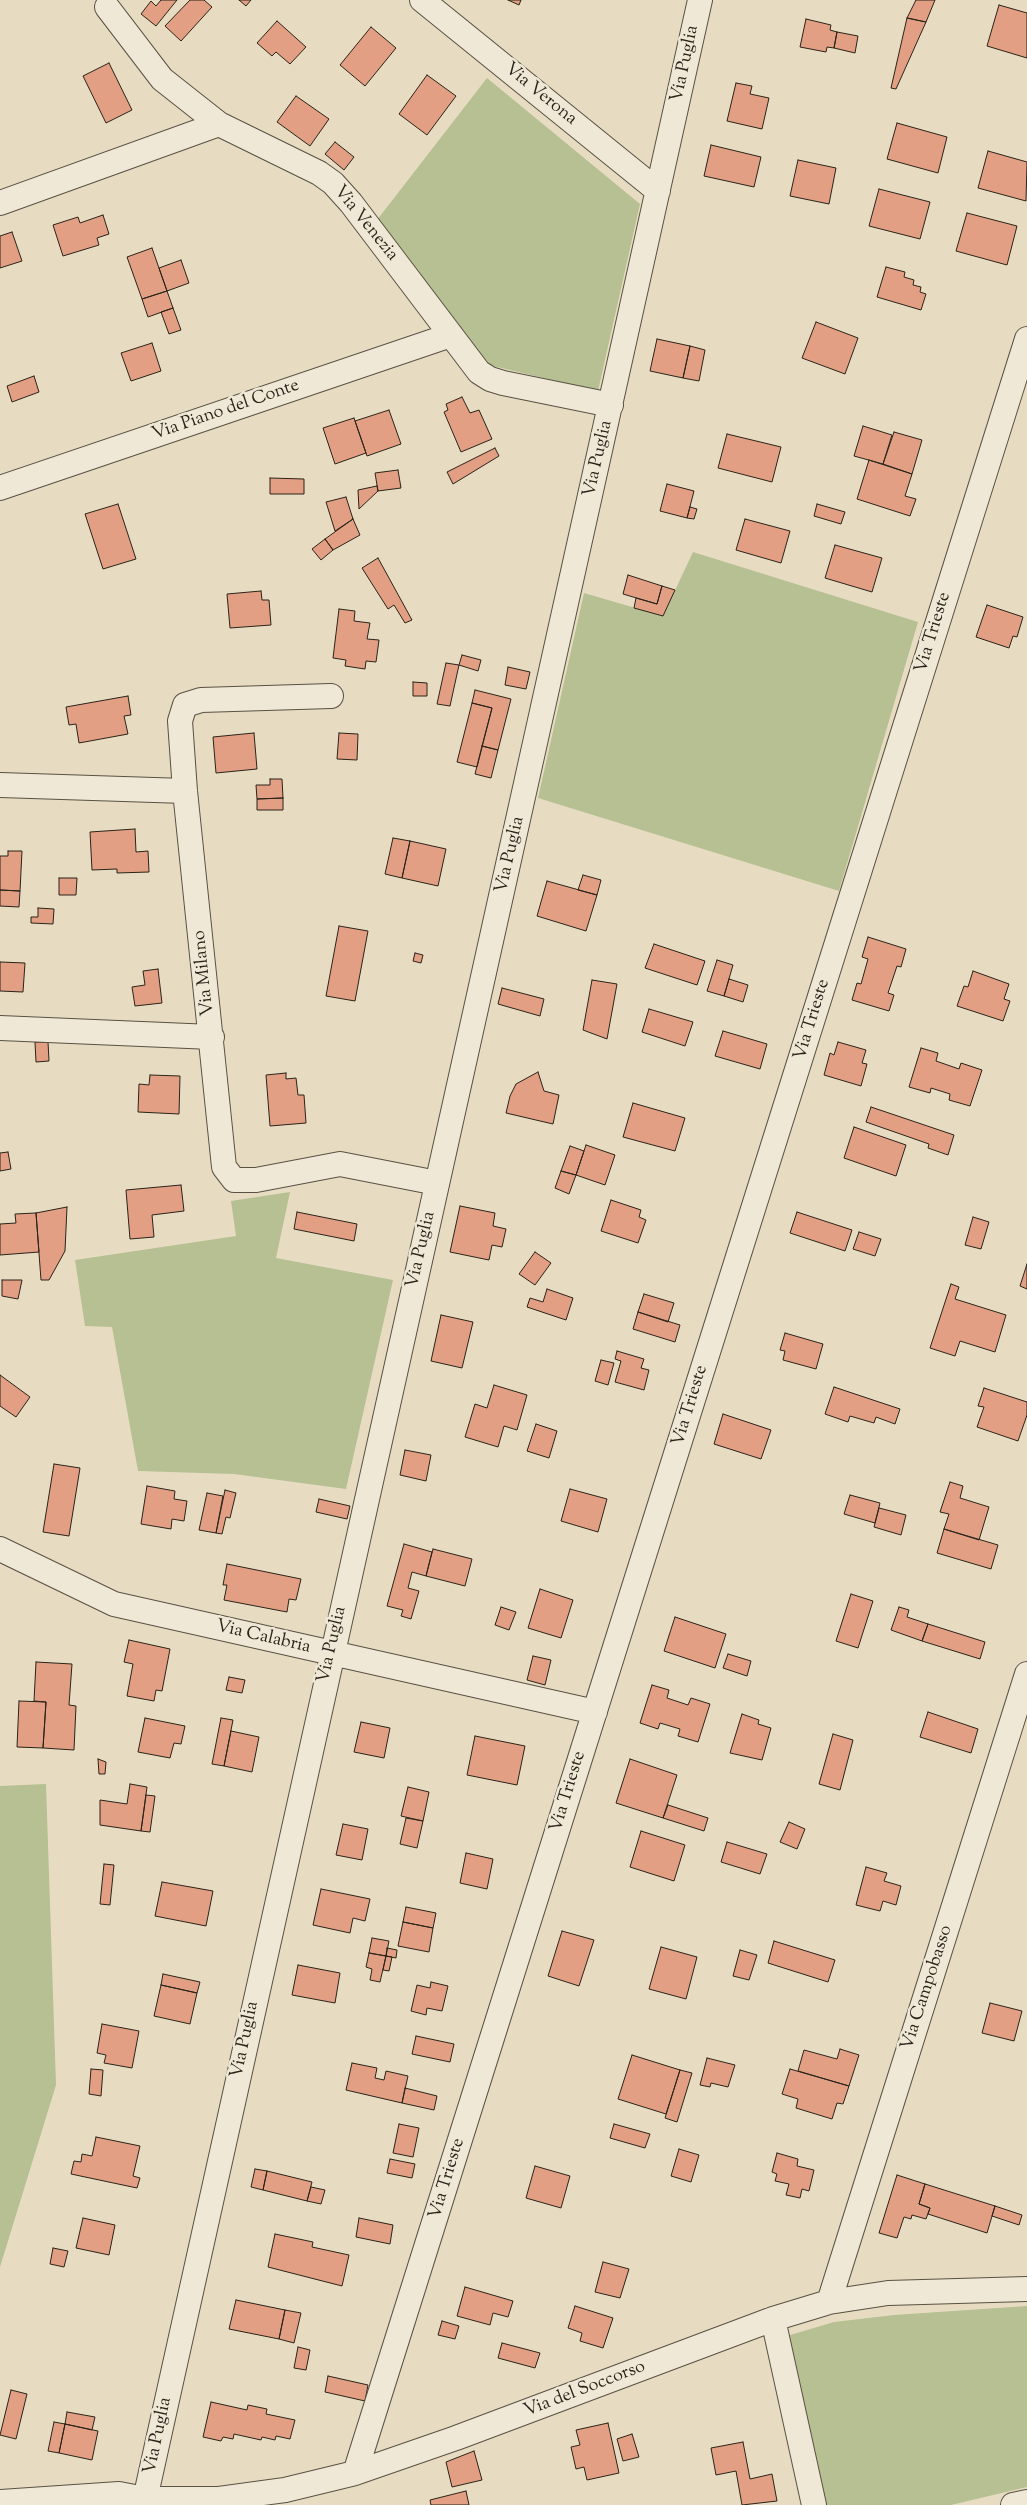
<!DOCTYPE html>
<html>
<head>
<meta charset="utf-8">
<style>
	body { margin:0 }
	canvas { display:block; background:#e7dcc1 }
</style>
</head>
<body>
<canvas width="1027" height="2505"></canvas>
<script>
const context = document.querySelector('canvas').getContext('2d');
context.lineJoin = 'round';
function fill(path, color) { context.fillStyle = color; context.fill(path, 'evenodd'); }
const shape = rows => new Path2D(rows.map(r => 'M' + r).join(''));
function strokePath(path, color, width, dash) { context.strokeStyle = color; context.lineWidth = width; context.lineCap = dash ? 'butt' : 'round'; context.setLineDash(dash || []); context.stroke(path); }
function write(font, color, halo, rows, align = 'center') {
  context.font = font + ' "Sorts Mill Goudy",serif'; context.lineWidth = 5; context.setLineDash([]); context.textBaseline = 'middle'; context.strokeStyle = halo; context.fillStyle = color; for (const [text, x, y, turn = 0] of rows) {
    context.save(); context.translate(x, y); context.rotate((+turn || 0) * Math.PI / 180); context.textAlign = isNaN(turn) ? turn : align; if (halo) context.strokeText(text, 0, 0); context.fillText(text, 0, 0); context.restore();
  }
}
fill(shape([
	[487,78,640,204,598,391,489,365,377,220],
	[693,552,918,622,839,891,538,798,584,593,663,616],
	[290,1192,276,1258,393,1280,346,1489,234,1474,138,1471,112,1327,85,1326,75,1260,236,1236,231,1201],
	[46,1784,56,2085,0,2267,0,1786],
	[1027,2306,1027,2487,951,2505,825,2505,787,2336,834,2322,894,2315]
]), '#b6c093');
const building = shape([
	[161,0,177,0,156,26,141,14,151,1,156,6,161,0],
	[190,0,204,0,212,7,181,41,165,26,190,0],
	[239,0,251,0,246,6,239,0],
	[508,0,521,0,519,5,508,0],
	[916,0,935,0,926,22,907,18,916,0],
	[999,5,1027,13,1027,58,987,46,999,5],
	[907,18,926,22,896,89,891,88,907,18],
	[806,19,831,25,830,30,837,32,834,48,827,47,826,52,800,47,806,19],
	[277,21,306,47,290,64,276,52,272,56,257,43,277,21],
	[371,27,396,48,365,86,340,65,371,27],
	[837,32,858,36,855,53,834,48,837,32],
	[109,63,132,110,106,123,83,76,109,63],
	[427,75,456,96,427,135,399,114,427,75],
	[736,83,752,86,750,94,769,98,762,129,727,121,736,83],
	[296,96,329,119,310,146,277,122,296,96],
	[897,123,947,137,938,173,887,159,897,123],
	[335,142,354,157,344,170,325,154,335,142],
	[711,145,761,157,754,187,704,176,711,145],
	[988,151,1027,162,1026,201,978,188,988,151],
	[798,160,836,168,829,204,790,196,798,160],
	[879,189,930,202,920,239,869,226,879,189],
	[967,213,1017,226,1007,265,956,251,967,213],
	[103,215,109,234,97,238,99,245,63,256,53,225,78,217,80,223,103,215],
	[12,232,22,261,0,268,0,236,12,232],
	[152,248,167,291,142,299,127,257,152,248],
	[181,260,189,283,167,291,159,268,181,260],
	[886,267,905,272,904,277,914,280,913,285,921,287,920,292,926,294,921,310,877,297,886,267],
	[167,291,173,308,148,317,142,299,167,291],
	[173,308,181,330,169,334,161,312,173,308],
	[816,322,858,338,845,374,802,358,816,322],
	[657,339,690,346,683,378,650,371,657,339],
	[152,343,161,371,131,381,121,353,152,343],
	[690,346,705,350,699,381,683,378,690,346],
	[34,376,39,392,12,402,7,386,34,376],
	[462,397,470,413,479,410,492,439,461,452,444,412,448,410,446,404,462,397],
	[389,410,401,444,367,456,355,421,389,410],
	[354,418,366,453,335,464,323,428,354,418],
	[863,426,892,435,883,464,854,456,863,426],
	[894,432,922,440,912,474,883,464,894,432],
	[727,434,781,447,772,482,718,468,727,434],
	[495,448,499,456,453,484,447,472,495,448],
	[869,460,912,474,905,496,916,499,910,516,857,499,869,460],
	[398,470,401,488,378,491,375,473,398,470],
	[270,478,304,479,304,494,270,494,270,478],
	[667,484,694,491,687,518,660,511,667,484],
	[377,486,378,491,359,509,358,490,377,486],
	[346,497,353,519,335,531,326,502,346,497],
	[118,504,136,559,103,569,85,514,118,504],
	[817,504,845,512,841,524,814,516,817,504],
	[690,507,697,509,694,519,687,518,690,507],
	[353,519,360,535,333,550,325,539,353,519],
	[745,519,790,531,781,563,736,550,745,519],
	[325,539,333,550,321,560,312,549,325,539],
	[835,545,882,558,872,592,825,578,835,545],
	[378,558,412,620,405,623,394,605,388,609,362,568,378,558],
	[628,575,662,586,657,604,623,594,628,575],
	[662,586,675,590,663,616,634,608,636,598,657,604,662,586],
	[261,591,262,600,269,600,271,625,230,628,227,594,261,591],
	[987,605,1023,617,1017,637,1013,636,1009,648,976,637,987,605],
	[339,609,355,611,354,621,370,623,367,639,379,640,376,662,366,661,365,669,345,666,346,660,333,658,339,609],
	[462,655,481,660,478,671,459,665,462,655],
	[446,663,459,665,450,706,437,704,446,663],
	[508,667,530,672,526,689,505,685,508,667],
	[413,682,427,683,427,696,413,696,413,682],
	[475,690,511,699,498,750,482,746,492,708,472,703,475,690],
	[128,696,131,715,124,716,128,734,79,743,76,724,69,725,66,707,128,696],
	[472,703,492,708,477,767,457,762,472,703],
	[254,733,257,769,216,773,213,737,254,733],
	[339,733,358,734,357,760,337,759,339,733],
	[482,746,498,750,491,778,475,774,482,746],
	[270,779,282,779,283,798,257,799,256,785,270,785,270,779],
	[283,798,283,810,257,810,257,799,283,798],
	[135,829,136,852,148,851,149,872,117,873,117,869,92,870,90,832,135,829],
	[393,838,410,841,402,878,385,874,393,838],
	[410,841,446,849,438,886,402,878,410,841],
	[8,851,22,851,20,891,0,890,0,856,8,856,8,851],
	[583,875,601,880,597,895,578,890,583,875],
	[59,878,77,878,76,895,59,895,59,878],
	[547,881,597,895,586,931,537,916,547,881],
	[0,890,20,891,19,907,0,906,0,890],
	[38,908,54,909,53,924,31,923,31,917,38,917,38,908],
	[339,926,368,931,355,1001,326,996,339,926],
	[868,937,906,949,901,967,897,966,888,993,894,995,889,1011,852,1000,857,983,861,984,868,959,862,957,868,937],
	[654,944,705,961,697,985,645,968,654,944],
	[415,953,423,955,421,963,413,961,415,953],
	[717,960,733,965,724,996,707,991,717,960],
	[0,962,25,963,23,992,0,991,0,962],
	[158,969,162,1003,135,1006,132,987,145,985,143,971,158,969],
	[973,971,1009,984,1004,999,1010,1001,1003,1021,957,1006,964,986,968,987,973,971],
	[729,979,748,985,743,1002,724,996,729,979],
	[592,980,617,984,607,1039,583,1030,592,980],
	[502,988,544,999,540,1016,498,1004,502,988],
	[649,1009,693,1022,685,1046,642,1032,649,1009],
	[723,1031,767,1044,760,1069,715,1056,723,1031],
	[35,1042,48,1042,49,1061,36,1062,35,1042],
	[838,1042,866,1050,862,1063,867,1064,861,1086,824,1075,830,1053,834,1055,838,1042],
	[921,1048,938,1053,936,1061,959,1069,961,1063,982,1070,970,1106,949,1100,950,1094,931,1088,930,1093,909,1087,921,1048],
	[538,1072,544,1091,559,1095,553,1124,506,1113,510,1096,516,1084,538,1072],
	[286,1073,286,1079,296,1078,298,1095,304,1095,306,1123,270,1126,266,1075,286,1073],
	[150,1075,180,1076,179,1114,138,1112,139,1084,149,1085,150,1075],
	[633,1103,685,1118,675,1151,623,1137,633,1103],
	[871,1107,954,1135,948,1155,928,1148,929,1144,866,1122,871,1107],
	[854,1127,906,1145,896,1176,844,1158,854,1127],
	[586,1145,615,1155,605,1185,576,1175,586,1145],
	[570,1146,584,1151,576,1175,561,1171,570,1146],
	[8,1152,11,1169,0,1171,0,1153,8,1152],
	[561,1171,576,1175,569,1194,555,1188,561,1171],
	[181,1185,184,1211,152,1215,154,1237,130,1239,126,1190,181,1185],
	[611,1200,641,1210,639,1217,646,1220,638,1243,601,1231,611,1200],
	[460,1206,495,1213,493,1226,506,1229,502,1247,492,1245,489,1260,450,1252,460,1206],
	[67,1207,65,1251,49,1280,41,1280,36,1213,67,1207],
	[297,1212,357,1224,354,1241,294,1229,297,1212],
	[797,1212,852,1230,845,1251,790,1233,797,1212],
	[36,1213,39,1252,0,1255,0,1224,16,1223,15,1214,36,1213],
	[973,1217,989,1222,981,1249,965,1245,973,1217],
	[859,1232,881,1239,875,1256,853,1249,859,1232],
	[535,1252,551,1263,535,1285,519,1274,535,1252],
	[1027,1264,1027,1289,1020,1286,1027,1264],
	[2,1280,22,1280,18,1299,2,1296,2,1280],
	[951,1284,959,1287,955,1299,1006,1315,995,1352,960,1341,955,1356,930,1348,951,1284],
	[547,1289,573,1298,566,1320,527,1307,530,1298,543,1302,547,1289],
	[644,1294,674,1303,668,1322,638,1312,644,1294],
	[638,1312,680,1325,675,1342,633,1329,638,1312],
	[441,1315,473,1322,462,1368,431,1361,441,1315],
	[785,1333,823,1344,816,1369,783,1360,785,1351,780,1350,785,1333],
	[617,1351,644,1359,641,1368,649,1370,644,1390,615,1382,621,1361,615,1359,617,1351],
	[601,1360,614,1363,608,1385,595,1381,601,1360],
	[0,1375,30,1397,16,1417,0,1406,0,1375],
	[494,1385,527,1395,517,1430,504,1426,498,1447,465,1437,475,1404,487,1408,494,1385],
	[834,1387,900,1409,895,1424,876,1417,874,1423,850,1416,848,1422,825,1414,834,1387],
	[984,1388,1027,1402,1027,1415,1018,1441,977,1427,984,1407,978,1406,984,1388],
	[723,1414,771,1430,761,1459,714,1444,723,1414],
	[536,1424,557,1431,549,1458,527,1451,536,1424],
	[405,1450,431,1455,426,1481,400,1475,405,1450],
	[54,1464,80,1468,69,1536,43,1532,54,1464],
	[950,1482,963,1486,960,1498,989,1507,979,1540,944,1529,949,1514,940,1512,950,1482],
	[147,1486,175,1491,174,1499,187,1501,184,1521,172,1519,171,1529,141,1524,147,1486],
	[570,1489,607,1499,598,1532,561,1521,570,1489],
	[225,1490,236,1493,230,1518,226,1517,222,1534,216,1533,225,1490],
	[207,1493,223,1496,216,1533,199,1530,207,1493],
	[850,1495,880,1503,875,1523,844,1514,850,1495],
	[319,1499,350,1506,347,1519,316,1512,319,1499],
	[879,1508,906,1515,901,1535,874,1527,879,1508],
	[944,1529,998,1545,991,1569,937,1553,944,1529],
	[404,1544,432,1552,426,1576,412,1572,408,1588,419,1591,411,1619,401,1616,403,1610,387,1606,404,1544],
	[433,1549,472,1559,465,1586,426,1576,433,1549],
	[227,1564,301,1579,296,1600,289,1599,287,1612,224,1600,227,1585,223,1585,227,1564],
	[540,1589,573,1600,561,1638,528,1628,540,1589],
	[851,1594,873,1601,858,1648,836,1641,851,1594],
	[501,1607,516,1612,509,1630,495,1625,501,1607],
	[899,1607,909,1610,907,1617,928,1624,922,1641,891,1630,899,1607],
	[675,1617,726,1634,715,1668,664,1651,675,1617],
	[928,1624,985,1642,980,1659,922,1641,928,1624],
	[129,1640,170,1649,162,1691,156,1690,154,1701,127,1696,133,1664,124,1662,129,1640],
	[728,1654,751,1661,747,1676,723,1668,728,1654],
	[533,1656,551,1660,545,1685,527,1680,533,1656],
	[36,1662,72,1664,69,1705,76,1706,74,1750,43,1748,46,1702,34,1701,36,1662],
	[229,1677,245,1680,242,1693,226,1690,229,1677],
	[652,1685,669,1690,667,1698,688,1705,691,1698,710,1704,698,1742,678,1736,680,1729,660,1723,658,1729,640,1723,652,1685],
	[19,1701,46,1702,43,1748,17,1747,19,1701],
	[928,1712,978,1729,971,1753,920,1737,928,1712],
	[742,1714,759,1720,758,1724,771,1728,762,1760,730,1753,742,1714],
	[145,1718,185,1726,181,1744,174,1743,170,1758,138,1752,145,1718],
	[221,1718,233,1720,224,1766,212,1764,221,1718],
	[361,1722,390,1728,384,1758,354,1752,361,1722],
	[231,1731,259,1737,252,1772,224,1766,231,1731],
	[833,1734,853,1740,840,1790,819,1784,833,1734],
	[475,1736,525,1746,517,1785,467,1775,475,1736],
	[98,1759,106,1762,105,1774,99,1774,98,1759],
	[630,1759,677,1775,663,1818,616,1803,630,1759],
	[130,1784,147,1787,141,1831,100,1825,100,1800,127,1804,130,1784],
	[408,1787,429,1792,423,1821,401,1816,408,1787],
	[146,1795,155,1796,150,1832,141,1831,146,1795],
	[668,1805,708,1818,704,1831,663,1818,668,1805],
	[406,1818,423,1821,417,1848,400,1844,406,1818],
	[789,1822,805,1829,797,1849,780,1842,789,1822],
	[343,1824,368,1829,362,1860,336,1855,343,1824],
	[641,1831,685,1845,674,1881,630,1867,641,1831],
	[727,1842,767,1854,760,1874,721,1862,727,1842],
	[466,1853,493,1859,487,1889,460,1883,466,1853],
	[104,1864,114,1865,110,1905,100,1904,104,1864],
	[866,1867,887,1873,884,1881,901,1886,896,1905,883,1901,880,1911,856,1905,866,1867],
	[162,1882,213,1891,206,1926,155,1916,162,1882],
	[321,1889,370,1899,365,1921,353,1918,350,1933,313,1925,321,1889],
	[406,1907,436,1913,433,1928,403,1922,406,1907],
	[403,1922,433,1928,429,1952,398,1946,403,1922],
	[562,1931,594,1940,579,1986,548,1976,562,1931],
	[372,1938,389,1941,386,1956,369,1953,372,1938],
	[774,1941,835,1960,828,1982,768,1963,774,1941],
	[661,1947,697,1957,686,1999,649,1989,661,1947],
	[387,1948,397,1950,396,1958,386,1956,387,1948],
	[740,1950,757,1955,749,1980,733,1976,740,1950],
	[369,1953,386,1956,380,1982,370,1980,372,1969,366,1967,369,1953],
	[386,1956,392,1957,389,1971,383,1970,386,1956],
	[298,1965,340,1973,335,2003,292,1995,298,1965],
	[163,1974,200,1982,197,1993,161,1985,163,1974],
	[431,1982,448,1986,442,2011,427,2008,426,2015,411,2011,417,1985,430,1988,431,1982],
	[161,1985,197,1993,190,2024,154,2016,161,1985],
	[990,2003,1022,2011,1014,2041,982,2033,990,2003],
	[102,2024,139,2031,132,2068,104,2063,106,2055,97,2053,102,2024],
	[416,2036,454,2044,450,2062,412,2054,416,2036],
	[840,2049,859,2055,849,2086,798,2071,804,2050,837,2059,840,2049],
	[632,2055,680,2070,666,2114,618,2099,632,2055],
	[707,2058,735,2065,728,2087,711,2083,710,2087,700,2085,707,2058],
	[352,2063,377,2068,375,2078,384,2080,386,2071,408,2076,402,2103,346,2090,352,2063],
	[91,2069,103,2070,101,2096,89,2094,91,2069],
	[790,2069,849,2086,843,2104,837,2103,832,2119,796,2108,798,2099,782,2094,790,2069],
	[680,2070,692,2073,677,2122,665,2118,680,2070],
	[405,2088,437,2096,434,2110,402,2103,405,2088],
	[399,2124,419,2128,413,2157,393,2153,399,2124],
	[614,2124,650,2134,645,2148,610,2138,614,2124],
	[96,2137,140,2146,133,2176,140,2178,137,2188,71,2174,74,2161,81,2162,82,2154,92,2156,96,2137],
	[679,2149,699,2155,691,2182,671,2176,679,2149],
	[777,2153,798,2159,797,2166,814,2170,809,2191,802,2189,800,2198,786,2195,789,2184,775,2181,777,2174,772,2172,777,2153],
	[390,2159,415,2164,412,2178,387,2173,390,2159],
	[535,2166,570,2176,561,2208,526,2198,535,2166],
	[255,2169,267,2171,263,2190,251,2187,255,2169],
	[267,2171,312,2182,307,2201,263,2190,267,2171],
	[897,2175,925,2184,919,2204,930,2208,926,2219,912,2215,911,2219,904,2217,897,2238,879,2233,897,2175],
	[925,2184,995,2206,987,2233,928,2214,930,2208,919,2204,925,2184],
	[311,2187,325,2190,321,2204,307,2201,311,2187],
	[995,2206,1022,2215,1019,2225,992,2216,995,2206],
	[83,2218,115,2225,109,2255,76,2248,83,2218],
	[359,2218,393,2225,390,2244,356,2237,359,2218],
	[275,2234,313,2242,312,2247,349,2255,342,2286,268,2267,275,2234],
	[53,2248,68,2251,64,2267,50,2264,53,2248],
	[603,2262,629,2269,620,2298,595,2292,603,2262],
	[465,2287,513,2301,508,2317,493,2313,490,2325,457,2316,465,2287],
	[236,2300,285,2310,279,2339,229,2329,236,2300],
	[575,2306,613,2318,603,2348,580,2341,582,2333,568,2328,575,2306],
	[285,2310,301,2313,294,2343,279,2339,285,2310],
	[442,2321,459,2326,455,2339,438,2335,442,2321],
	[502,2343,540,2353,535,2368,498,2358,502,2343],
	[298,2347,310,2350,306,2370,294,2368,298,2347],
	[328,2376,368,2385,365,2401,325,2392,328,2376],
	[11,2390,27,2394,16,2439,0,2435,11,2390],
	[211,2402,247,2410,248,2405,267,2409,266,2414,295,2420,290,2439,276,2436,275,2440,262,2437,261,2440,234,2434,233,2439,223,2437,221,2441,203,2437,211,2402],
	[67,2412,95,2417,92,2430,65,2424,67,2412],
	[54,2422,65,2424,59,2453,48,2451,54,2422],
	[608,2423,619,2473,587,2480,584,2467,576,2469,571,2447,580,2445,576,2430,608,2423],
	[65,2424,98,2431,92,2460,59,2453,65,2424],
	[632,2434,639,2457,623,2461,617,2439,632,2434],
	[743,2442,750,2479,772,2474,777,2501,742,2505,736,2471,716,2475,711,2448,743,2442],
	[474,2451,482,2480,452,2487,446,2462,474,2451],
	[466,2491,469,2505,431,2505,430,2500,466,2491]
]);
fill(building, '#e29f84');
strokePath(building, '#2a2319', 1);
const street = shape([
	[422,0,658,191],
	[107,7,162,79,219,124],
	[0,203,219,124,319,173,333,183,351,203,479,372,490,379,503,383,611,405],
	[0,488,451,335],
	[331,696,201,700,185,705,180,721,185,791,224,1167,234,1180,256,1180,340,1164,437,1183],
	[0,785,185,791],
	[0,1028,212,1037],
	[0,1549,114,1604,595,1712],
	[829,2302,1027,1674],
	[773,2319,814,2505],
	[355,2473,1027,339],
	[145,2499,700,0],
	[0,2502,119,2494,145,2499,219,2499,285,2490,355,2473,456,2438,773,2319,829,2302,888,2293,1027,2289],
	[1013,2505,1027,2502]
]);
strokePath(street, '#595143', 26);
strokePath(street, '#efe8d7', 24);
write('18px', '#2a2319', '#efe8d7', [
	["Via Puglia",686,64,-78],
	["Via Verona",540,95,39],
	["Via Venezia",365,224,51],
	["Via Piano del Conte",226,411,-19],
	["Via Puglia",599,459,-77],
	["Via Trieste",934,633,-73],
	["Via Puglia",511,855,-77],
	["Via Milano",205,973,-96],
	["Via Trieste",813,1020,-73],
	["Via Puglia",422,1250,-77],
	["Via Trieste",691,1406,-73],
	["Via Calabria",263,1638,13],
	["Via Puglia",333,1645,-77],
	["Via Trieste",569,1792,-73],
	["Via Campobasso",928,1988,-72],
	["Via Puglia",246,2040,-78],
	["Via Trieste",448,2179,-73],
	["Via del Soccorso",585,2390,-21],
	["Via Puglia",159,2436,-78]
]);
</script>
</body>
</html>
